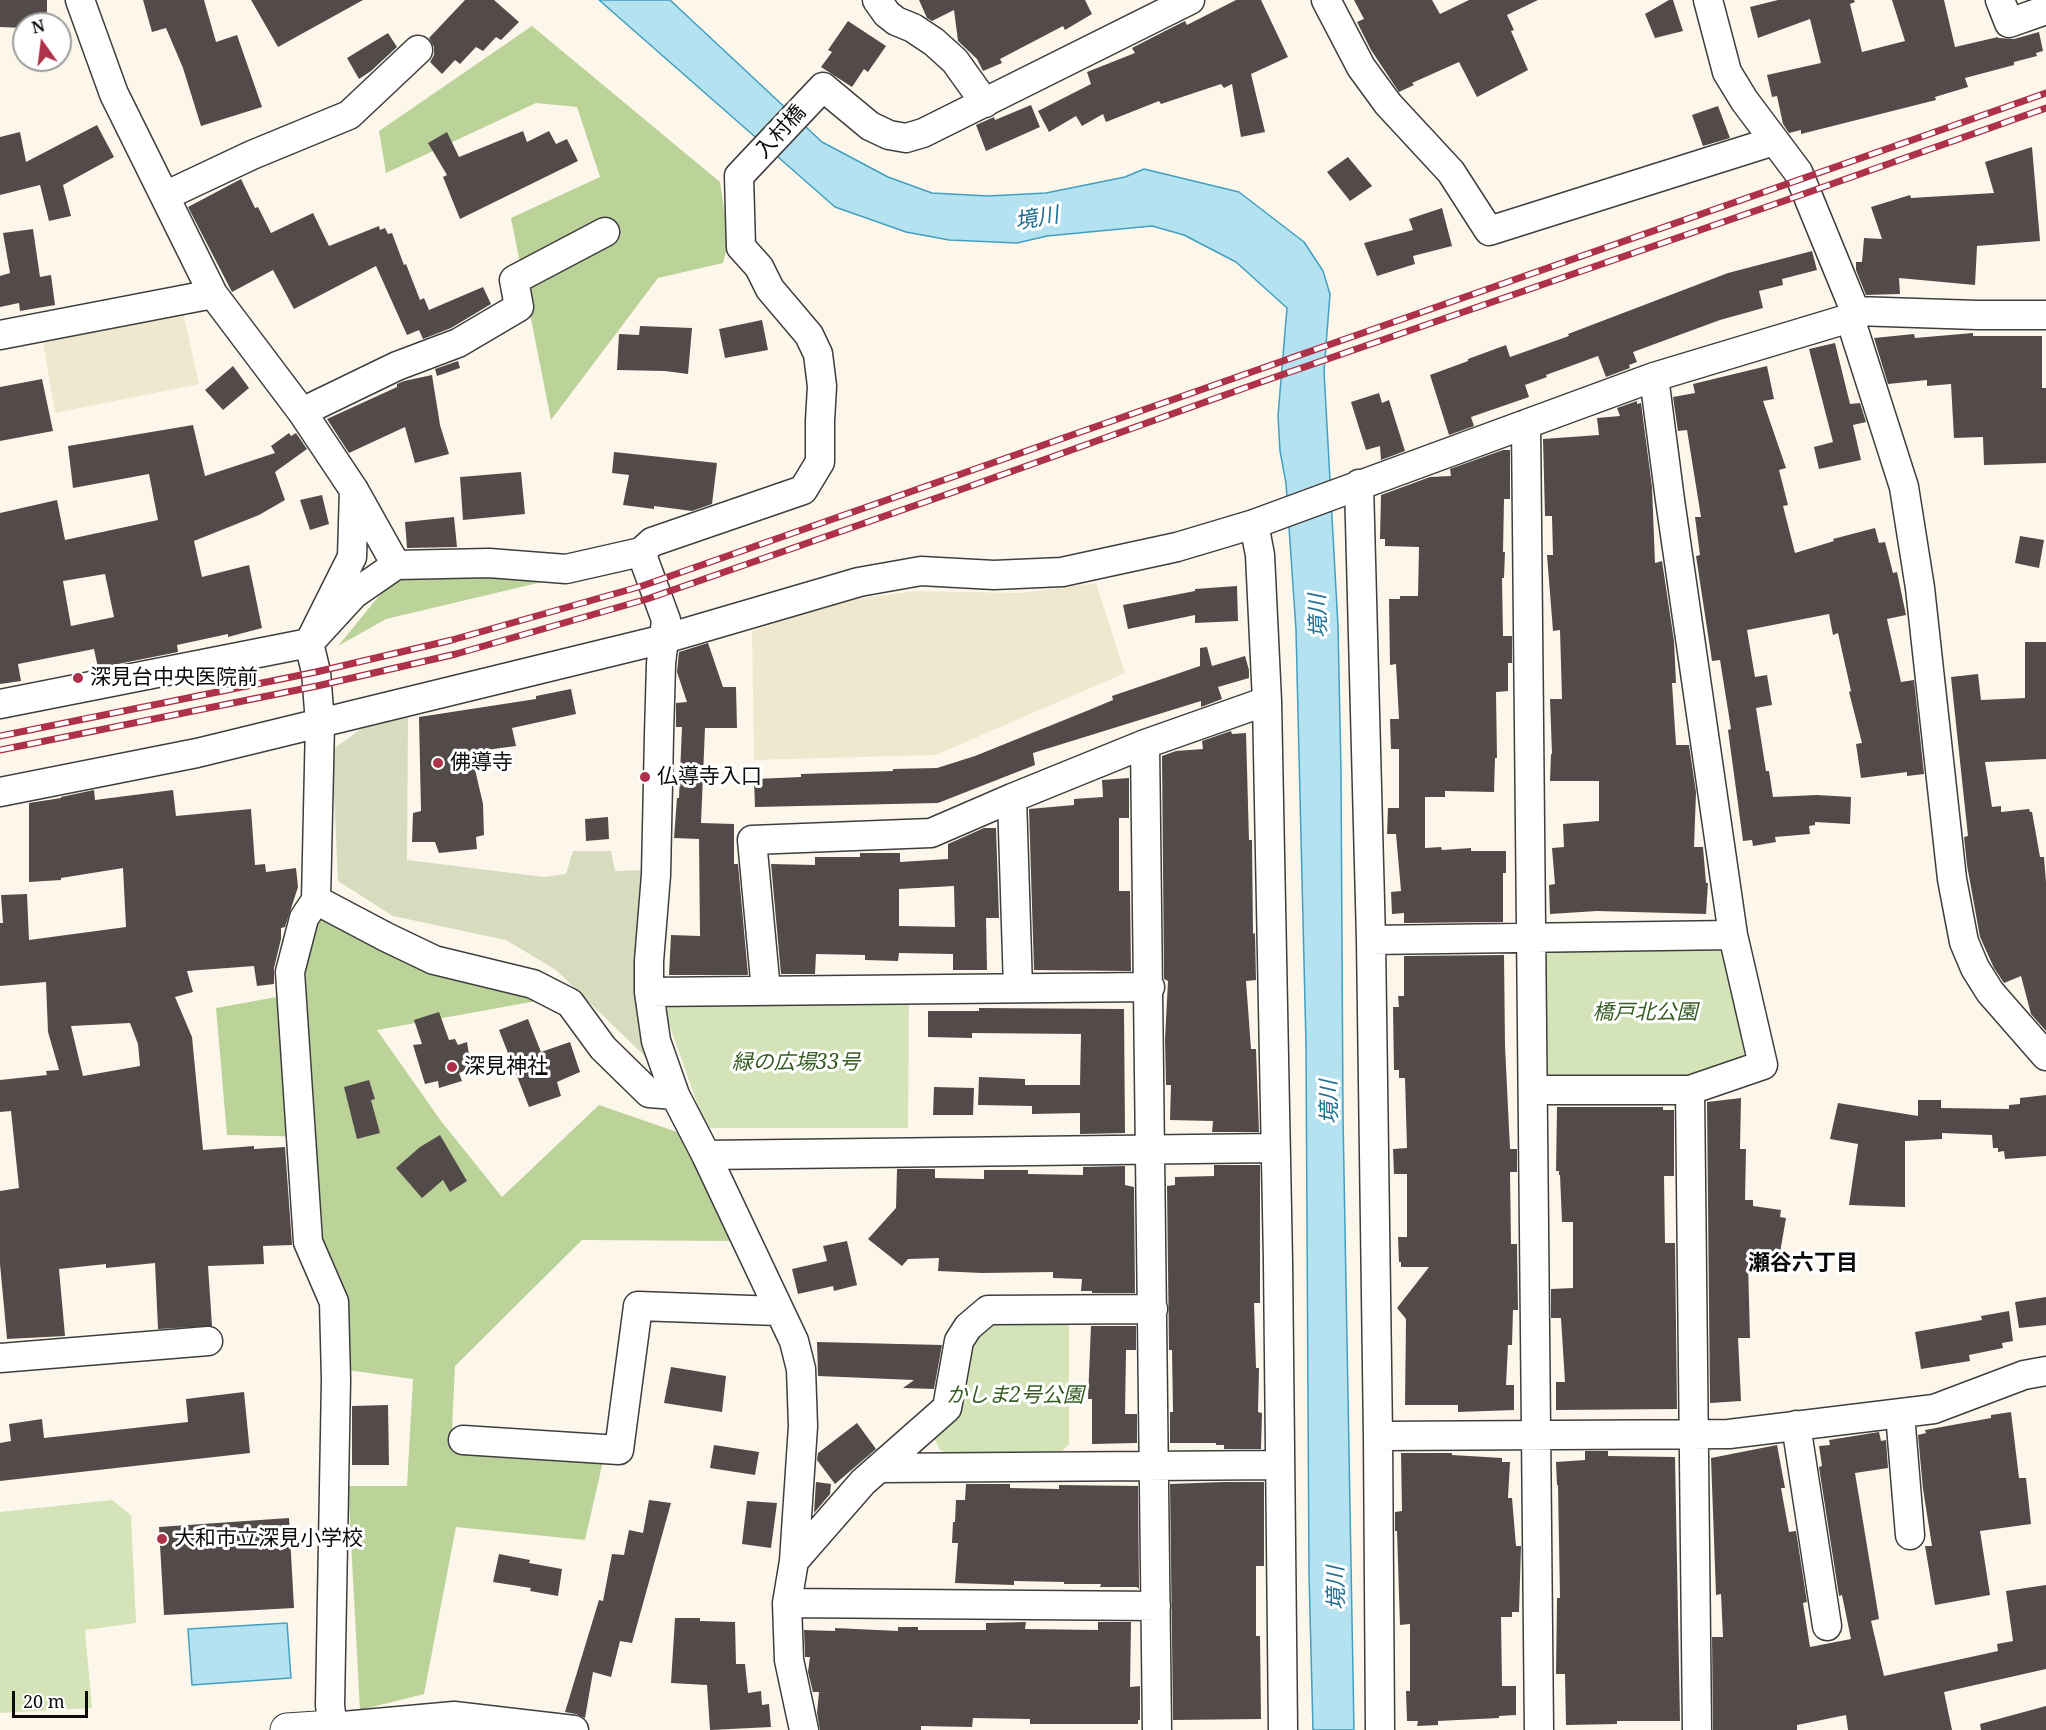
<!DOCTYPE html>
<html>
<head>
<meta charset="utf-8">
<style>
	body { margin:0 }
	#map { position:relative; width:2046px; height:1730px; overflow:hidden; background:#fdf7eb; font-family:"Noto Serif",serif }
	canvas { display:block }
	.north { position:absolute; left:12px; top:12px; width:60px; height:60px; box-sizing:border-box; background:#fff; border:2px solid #9d9d9d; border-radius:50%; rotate:346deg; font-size:16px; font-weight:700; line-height:24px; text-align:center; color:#0b0b0b }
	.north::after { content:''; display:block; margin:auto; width:21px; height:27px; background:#ad3148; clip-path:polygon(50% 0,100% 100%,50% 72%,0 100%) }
	.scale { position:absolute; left:12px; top:1691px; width:76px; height:27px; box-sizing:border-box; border:3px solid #0b0b0b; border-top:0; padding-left:8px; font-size:18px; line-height:21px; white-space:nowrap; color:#0b0b0b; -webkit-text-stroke:4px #fff; paint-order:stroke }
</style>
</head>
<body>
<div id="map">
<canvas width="2046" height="1730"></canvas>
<div class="north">N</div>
<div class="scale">20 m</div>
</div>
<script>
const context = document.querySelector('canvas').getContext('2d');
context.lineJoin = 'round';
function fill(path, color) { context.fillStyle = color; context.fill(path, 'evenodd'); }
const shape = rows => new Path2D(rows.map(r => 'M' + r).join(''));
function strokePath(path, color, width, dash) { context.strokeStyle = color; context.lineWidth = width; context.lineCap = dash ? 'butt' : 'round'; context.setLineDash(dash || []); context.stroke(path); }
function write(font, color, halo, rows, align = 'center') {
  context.font = font + ' "Noto Serif","Noto Sans JP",serif'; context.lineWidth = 6; context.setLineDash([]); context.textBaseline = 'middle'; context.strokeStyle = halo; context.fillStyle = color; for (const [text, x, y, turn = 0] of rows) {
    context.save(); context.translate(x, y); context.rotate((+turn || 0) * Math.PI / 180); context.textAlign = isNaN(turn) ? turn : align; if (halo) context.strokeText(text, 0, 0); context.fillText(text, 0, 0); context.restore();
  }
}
fill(shape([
	[183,312,199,384,55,413,42,336],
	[1096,583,1125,673,936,755,754,760,752,631,841,601,915,591,1021,593]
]), '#f0e8ce');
fill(shape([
	[1544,944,1719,944,1729,957,1750,1055,1698,1081,1548,1082,1541,1067],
	[909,998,908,1128,706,1128,660,999],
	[1061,1320,1069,1326,1069,1444,1062,1451,947,1453,940,1450,934,1438,971,1335,986,1321],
	[112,1500,131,1515,136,1623,85,1630,92,1708,0,1713,0,1512]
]), '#d5e4b8');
fill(shape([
	[532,26,720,182,729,241,723,263,658,278,551,420,511,218,600,177,577,107,536,103,386,173,379,131],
	[497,575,542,582,386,619,338,646,392,580],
	[321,914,553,998,377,1030,441,1121,502,1197,599,1105,677,1132,734,1241,582,1240,455,1366,451,1451,603,1461,585,1540,456,1527,424,1694,360,1710,348,1486,407,1486,413,1379,339,1369,313,1241,316,1137,227,1135,216,1008,299,993,307,945]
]), '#bbd399');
fill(shape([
	[408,718,407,860,544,877,566,874,573,851,611,851,615,871,648,870,658,1069,556,970,506,940,393,916,338,881,332,750,375,719]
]), '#d7dcbf');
const water = shape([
	[599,0,670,0,822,142,888,177,932,193,988,196,1046,193,1125,177,1144,169,1239,192,1304,242,1323,271,1330,294,1324,371,1338,626,1341,771,1343,1117,1354,1730,1313,1730,1309,1574,1306,1045,1296,630,1286,483,1280,451,1278,416,1287,308,1236,262,1184,235,1152,226,1047,236,1017,243,949,240,906,232,835,207,599,0],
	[287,1623,291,1678,192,1685,188,1629,287,1623]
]);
fill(water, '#b4e2f0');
strokePath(water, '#429fc0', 1.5);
fill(shape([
	[0,0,47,0,47,24,24,24,24,28,0,27],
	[143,0,204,0,216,42,237,35,262,107,201,126,183,68,166,28,152,32],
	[251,0,363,0,278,47],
	[465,0,494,0,519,22,501,40,496,37,483,51,476,47,460,64,455,60,442,74,430,62,434,55,434,47,429,38],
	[919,0,1085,0,1092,14,1065,30,1063,26,1000,59,1002,63,983,71,977,59,958,41,954,10,932,21,927,18],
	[1236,0,1261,0,1288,57,1251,74,1265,132,1241,137,1232,84,1224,88,1221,84,1161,104,1159,101,1106,122,1103,114,1082,126,1076,116,1049,132,1038,111,1091,84,1087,72,1135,53,1132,48,1165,31,1185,21,1187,25],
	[1354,0,1432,0,1440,14,1469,0,1538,0,1507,15,1514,30,1511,31,1528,70,1477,97,1459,62,1412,83,1414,85,1399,92,1371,50,1357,22,1364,19],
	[1669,0,1673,0,1683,31,1655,38,1645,14],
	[1778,0,1854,0,1855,2,1850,4,1862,52,1905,41,1892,0,1944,0,1955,47,1998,37,1998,38,2014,39,2039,32,2043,51,2036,53,2037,56,2014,62,2014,65,1965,78,1968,87,1935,97,1936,100,1801,134,1801,130,1789,133,1783,124,1777,96,1772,97,1767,75,1821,63,1810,19,1758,38,1750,7],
	[848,21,886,46,868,72,864,69,852,87,821,67,832,52,828,50],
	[388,33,397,47,371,71,359,79,347,58],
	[1031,105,1040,127,986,151,976,125,994,117,995,120],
	[1718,106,1730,138,1703,146,1692,115],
	[97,125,114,157,63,185,71,216,49,221,40,185,0,195,0,137,20,132,26,162],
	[523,131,527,142,549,131,556,144,567,139,578,161,460,219,443,177,447,175,428,143,447,132,459,157],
	[2032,147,2040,241,1977,246,1975,285,1899,278,1900,294,1866,295,1856,270,1856,262,1862,262,1864,238,1882,239,1871,207,1910,195,1911,198,1994,193,1985,162],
	[1348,157,1372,186,1350,201,1327,172],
	[241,179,255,208,258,207,271,233,313,213,329,246,379,226,380,230,385,228,388,234,392,233,404,265,406,264,420,300,424,298,429,310,483,287,491,304,451,328,423,339,419,330,407,335,376,266,294,309,273,270,232,292,188,207],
	[1442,208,1452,246,1413,256,1415,264,1377,276,1364,243,1413,230,1409,219],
	[33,229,40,277,51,275,55,305,20,311,19,303,0,307,0,276,10,273,3,233],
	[1812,251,1817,270,1782,279,1783,285,1759,291,1763,308,1720,320,1633,352,1637,362,1629,365,1630,368,1606,377,1598,356,1546,375,1547,377,1525,385,1529,397,1471,417,1474,426,1449,435,1430,375,1468,361,1468,359,1506,345,1510,357,1569,336,1568,334,1728,273],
	[762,320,768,350,725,358,719,329],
	[640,326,692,328,688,374,665,371,617,370,619,334,639,335],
	[1973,333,1973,336,2042,336,2042,388,2046,388,2046,463,1984,465,1983,437,1954,438,1951,384,1927,386,1927,380,1888,384,1874,338,1914,334,1915,338],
	[1835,343,1850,404,1860,403,1866,422,1853,425,1861,460,1819,469,1814,447,1833,442,1809,349],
	[458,361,460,368,437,376,435,369],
	[233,366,249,388,223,410,205,390],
	[1767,366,1774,399,1763,401,1786,468,1779,470,1788,505,1783,506,1795,553,1834,541,1833,539,1875,528,1879,543,1885,542,1893,573,1897,572,1906,615,1887,619,1901,682,1914,680,1924,774,1907,776,1907,772,1861,778,1856,744,1862,743,1849,692,1851,691,1838,633,1833,635,1829,614,1747,630,1755,677,1767,675,1772,705,1756,708,1766,771,1769,771,1773,797,1817,795,1851,797,1850,824,1815,822,1815,825,1809,826,1810,834,1775,837,1776,842,1753,846,1752,840,1743,841,1728,730,1731,729,1720,660,1712,661,1696,556,1700,555,1695,517,1701,517,1687,430,1678,431,1673,397,1695,393,1693,384],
	[432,375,440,425,449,454,415,463,405,427,349,453,327,419,397,387,397,384,404,381],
	[42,379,53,431,0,441,0,387],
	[1379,393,1382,403,1389,400,1405,451,1381,460,1380,446,1366,450,1351,402],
	[1637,401,1637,404,1641,403,1652,487,1655,563,1662,561,1674,641,1676,683,1672,683,1676,745,1689,745,1696,792,1694,847,1703,847,1706,883,1708,883,1706,914,1597,911,1550,914,1549,885,1555,884,1552,848,1564,847,1563,824,1599,821,1599,781,1550,781,1551,754,1552,754,1550,699,1562,699,1560,630,1553,631,1547,555,1553,555,1552,516,1545,516,1543,439,1599,435,1597,418,1620,416,1617,408],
	[193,425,205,476,275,453,271,446,289,433,291,436,296,433,307,449,275,472,285,500,259,515,194,541,202,577,249,565,262,628,228,637,228,634,177,645,178,652,98,668,94,649,18,664,21,681,0,684,0,513,57,500,65,540,158,520,149,474,73,488,68,446],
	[105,574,114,617,71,626,63,581],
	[1503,450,1510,450,1510,499,1504,499,1503,552,1505,552,1504,578,1502,578,1503,636,1512,636,1512,663,1508,663,1508,691,1496,692,1497,758,1495,758,1494,792,1445,791,1445,797,1425,797,1425,848,1441,847,1442,850,1471,848,1471,851,1506,851,1506,873,1503,873,1503,922,1404,923,1404,913,1392,914,1391,892,1401,891,1396,834,1387,834,1388,808,1399,808,1399,749,1391,749,1390,719,1399,719,1396,664,1390,665,1389,599,1400,599,1400,596,1418,596,1419,547,1385,546,1385,539,1380,539,1381,495,1430,477,1451,476,1450,469],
	[614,452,717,463,712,504,692,511,654,506,654,509,623,505,629,475,612,473],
	[521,472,525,514,463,520,460,477],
	[322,495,329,524,310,530,300,500],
	[454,517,457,547,407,548,405,522],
	[2020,536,2044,540,2039,568,2015,563],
	[1237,586,1238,621,1195,623,1195,615,1128,629,1123,605,1195,591,1195,589],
	[2025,642,2046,642,2046,759,1985,762,1992,807,2001,806,2001,812,2029,809,2030,812,2032,812,2040,857,2044,857,2046,882,2046,1031,2031,1014,2021,976,2004,983,1994,968,1980,937,1967,865,1964,837,1968,836,1951,677,1978,674,1981,700,2025,698],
	[708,643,723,687,736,687,737,728,705,728,701,823,734,824,734,864,738,864,748,975,669,975,671,935,700,936,699,839,674,838,677,798,679,798,682,727,676,727,676,703,687,702,677,672,679,652],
	[1207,647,1212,666,1245,656,1249,670,1249,678,1218,687,1222,699,1201,707,1201,701,1033,753,1035,765,938,803,755,807,754,779,801,777,801,774,893,771,893,769,937,768,975,756,1089,710,1113,700,1112,696,1200,666,1200,648],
	[571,689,576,714,512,728,516,746,471,752,483,804,484,835,476,837,477,849,439,853,435,842,412,842,413,813,421,811,419,717,536,699,536,696],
	[1231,731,1232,734,1246,733,1249,840,1252,840,1253,934,1255,933,1256,980,1246,981,1251,1049,1256,1049,1259,1132,1212,1132,1213,1121,1170,1120,1171,1085,1166,1085,1165,1039,1168,981,1164,979,1162,756,1176,751,1203,749,1202,741],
	[1129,778,1129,818,1119,818,1119,891,1130,891,1131,971,1034,970,1029,809,1074,805,1074,799,1103,797,1102,780],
	[94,790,95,800,173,790,176,816,251,809,255,865,265,864,266,872,296,868,298,887,285,927,281,928,281,939,274,968,274,984,257,986,254,966,187,971,193,992,175,997,192,1037,203,1150,254,1146,254,1149,285,1147,292,1245,263,1246,264,1264,208,1266,212,1326,158,1329,155,1263,106,1268,106,1264,59,1269,65,1336,7,1339,0,1264,0,1191,19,1188,11,1111,0,1112,0,1080,47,1075,46,1071,59,1070,48,1032,46,982,0,986,0,923,3,923,1,895,27,894,29,940,126,927,123,868,61,878,61,880,29,882,29,803,61,798,61,797],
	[130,1023,138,1044,140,1066,83,1076,71,1026],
	[608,817,609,839,586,841,585,819],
	[984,828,996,828,999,918,986,918,987,970,953,970,953,954,899,953,898,961,865,960,865,955,816,954,815,974,781,974,771,864,815,865,815,857,860,857,860,853,900,853,900,862,948,859,948,844],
	[954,886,955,927,899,926,899,889],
	[1504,955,1505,1046,1510,1149,1517,1149,1517,1172,1510,1172,1511,1244,1517,1244,1518,1310,1513,1310,1512,1345,1508,1345,1506,1385,1514,1385,1514,1410,1458,1412,1458,1405,1405,1405,1406,1319,1397,1308,1429,1267,1401,1267,1401,1262,1399,1262,1398,1237,1407,1237,1407,1174,1394,1174,1393,1149,1407,1148,1405,1078,1399,1078,1399,1070,1394,1070,1393,1007,1399,1007,1398,996,1404,996,1404,956],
	[979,1008,1124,1009,1125,1133,1080,1134,1080,1113,1032,1114,1032,1106,978,1105,979,1077,1025,1079,1025,1085,1080,1085,1081,1034,972,1033,972,1038,928,1037,928,1011,979,1011],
	[439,1012,449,1040,455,1039,458,1045,467,1042,471,1068,459,1073,462,1081,439,1088,438,1081,425,1084,413,1045,422,1044,414,1020],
	[528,1019,541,1052,570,1042,580,1072,557,1082,561,1096,529,1107,499,1030],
	[369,1080,375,1099,371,1100,380,1133,357,1139,344,1087],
	[934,1087,974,1088,973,1115,933,1115],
	[2046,1095,2046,1156,2005,1159,2004,1151,1998,1152,1998,1148,1993,1148,1992,1135,1942,1133,1942,1139,1905,1141,1905,1207,1849,1205,1858,1144,1830,1139,1838,1103,1918,1116,1918,1100,1941,1100,1941,1108,2009,1109,2009,1105,2020,1104,2020,1098],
	[1741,1098,1740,1149,1746,1149,1745,1200,1753,1200,1753,1206,1781,1210,1780,1217,1786,1218,1778,1264,1771,1262,1770,1267,1748,1262,1750,1338,1738,1338,1741,1401,1710,1403,1707,1102],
	[1557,1107,1663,1107,1663,1110,1674,1110,1674,1176,1664,1176,1665,1243,1675,1243,1677,1409,1556,1410,1556,1382,1565,1382,1561,1318,1551,1318,1551,1289,1573,1288,1573,1222,1562,1222,1560,1175,1559,1175,1559,1171,1556,1171],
	[440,1135,467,1181,450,1192,443,1180,422,1198,396,1168,420,1147],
	[1214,1165,1260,1165,1260,1303,1254,1303,1256,1368,1259,1368,1258,1412,1262,1413,1261,1449,1224,1449,1224,1445,1216,1445,1216,1443,1170,1443,1170,1412,1173,1412,1172,1350,1169,1350,1167,1186,1175,1185,1175,1177,1214,1176],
	[1125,1166,1125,1185,1134,1187,1135,1293,1092,1293,1092,1291,1081,1291,1082,1279,1053,1278,1053,1272,982,1273,938,1271,939,1258,908,1259,902,1266,868,1239,896,1208,897,1169,935,1169,935,1178,984,1179,984,1170,1028,1170,1028,1174,1083,1175,1083,1167],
	[847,1241,857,1285,834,1291,833,1286,798,1294,792,1269,827,1261,823,1246],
	[2046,1297,2046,1325,2019,1328,2015,1302],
	[2009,1311,2013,1341,2002,1343,2003,1348,1969,1355,1970,1361,1921,1369,1915,1332,1982,1320,1981,1316],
	[1091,1326,1136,1326,1136,1350,1126,1350,1125,1414,1137,1414,1137,1443,1092,1444,1092,1399,1088,1399],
	[817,1342,942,1345,934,1389,903,1388,914,1380,818,1376],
	[671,1367,726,1376,722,1412,664,1403],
	[244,1392,250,1453,0,1481,0,1443,11,1441,9,1424,42,1419,44,1438,188,1422,186,1399],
	[388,1405,389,1465,352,1465,352,1406],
	[2011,1412,2019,1478,2026,1478,2031,1524,1980,1531,1990,1595,1935,1605,1925,1546,1932,1546,1923,1489,1918,1435,1926,1433,1925,1430,1991,1418,1991,1415],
	[857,1423,876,1449,835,1484,817,1460,818,1453],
	[1879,1432,1881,1441,1886,1440,1888,1468,1855,1473,1879,1619,1871,1621,1884,1676,1998,1651,1997,1644,2013,1641,2006,1591,2046,1585,2046,1669,1944,1692,1952,1730,1848,1730,1846,1715,1797,1725,1797,1730,1713,1730,1712,1637,1723,1637,1721,1594,1716,1595,1711,1458,1777,1445,1785,1488,1781,1488,1789,1532,1796,1531,1807,1602,1803,1603,1810,1647,1851,1639,1842,1595,1839,1596,1819,1467,1822,1466,1819,1446,1830,1445,1829,1440],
	[714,1445,759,1452,755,1475,710,1468],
	[1585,1451,1608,1451,1608,1456,1675,1457,1680,1721,1617,1721,1617,1724,1566,1725,1565,1674,1556,1674,1557,1598,1560,1598,1558,1485,1557,1485,1556,1462,1585,1460],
	[1401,1453,1452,1453,1452,1455,1502,1458,1502,1462,1510,1462,1508,1498,1512,1498,1516,1546,1521,1546,1519,1612,1512,1612,1512,1617,1501,1617,1502,1686,1516,1686,1516,1715,1499,1716,1499,1718,1438,1721,1438,1725,1417,1726,1418,1721,1407,1721,1406,1691,1410,1691,1410,1624,1400,1625,1397,1531,1395,1531,1395,1512,1402,1511],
	[816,1482,831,1484,830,1494,814,1513],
	[1223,1482,1264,1482,1264,1566,1256,1566,1256,1636,1260,1636,1261,1719,1173,1720,1170,1484],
	[966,1484,1010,1484,1010,1488,1059,1489,1059,1485,1138,1486,1139,1589,1137,1587,1100,1587,1101,1584,1064,1584,1064,1582,1014,1581,1014,1585,955,1583,958,1543,952,1543,953,1522,955,1522,956,1500,965,1500],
	[649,1500,671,1503,632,1643,620,1641,611,1677,593,1672,585,1718,576,1714,565,1712,599,1600,603,1601,612,1554,624,1555,629,1530,643,1533],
	[747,1501,777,1503,771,1548,742,1544],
	[289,1518,294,1608,164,1615,159,1527],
	[499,1554,530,1560,529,1563,562,1569,558,1596,530,1591,531,1588,493,1582],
	[675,1618,700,1618,700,1621,735,1622,736,1664,745,1664,748,1693,761,1691,762,1705,769,1704,771,1727,710,1730,707,1685,671,1683],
	[1026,1622,1025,1629,1098,1630,1098,1622,1131,1622,1130,1687,1140,1686,1140,1720,1138,1720,1138,1724,1030,1724,1030,1719,973,1718,972,1727,921,1726,921,1730,820,1730,817,1713,819,1692,813,1692,808,1672,810,1657,805,1657,804,1630,835,1631,835,1628,898,1631,898,1627,918,1627,918,1630,986,1630,986,1623],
	[2046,1706,2046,1730,1981,1730,1980,1724]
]), '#534b49');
const minor = shape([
	[80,0,114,94,213,294,302,412,354,490,396,565],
	[877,0,887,14,896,21,913,28,934,42,955,61,985,103],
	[1326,0,1361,67,1388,104,1451,172,1489,231,1774,141],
	[1708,0,1727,72,1744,100,1798,172,1855,311],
	[2000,0,2009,23,2046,10],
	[165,196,252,155,349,115,418,50],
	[1850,318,1904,487,1920,588,1952,879,1964,942,1975,968,1990,992,2046,1056],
	[0,335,213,294],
	[1654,377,1670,500,1733,935,1763,1065,1690,1090,1697,1730],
	[302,412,397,366,458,343,519,307,514,280,605,232],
	[1526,424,1539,1730],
	[1359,484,1371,940,1378,1436,1380,1730],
	[1254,524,1260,555,1267,701,1278,1262,1283,1730],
	[641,552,666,620,661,664,659,735,656,875,649,961,649,992,656,1041,675,1095,706,1155,794,1341,801,1369,803,1426,794,1561,787,1603,789,1660,804,1730],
	[0,704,309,643,354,594,396,565,489,563,566,569,641,552,652,542,803,490,820,462,820,421,822,386,818,354,809,335,770,289,759,267,741,247,739,176,823,87,870,126,889,135,906,138,923,133,1190,0],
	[1145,744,1157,1730],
	[0,792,197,753,664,639,859,582,921,571,994,575,1062,572,1177,547,1254,524,1654,377,1850,318,1855,311,1977,315,2046,315],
	[1012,798,1018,988],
	[316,900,386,937,434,960,533,984,570,1003,603,1048,649,1093,675,1095],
	[1371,940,1733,935],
	[766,991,752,840,931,833,1012,798,1145,744,1267,701],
	[649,992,1150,987],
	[1534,1090,1690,1090],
	[706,1155,1275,1148],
	[0,1358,208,1341],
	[1900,1414,1910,1535],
	[1796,1425,1827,1626],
	[1378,1436,1729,1434,1934,1409,2024,1375,2046,1371],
	[463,1440,619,1450,638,1306,778,1311],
	[880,1468,1280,1465],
	[794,1561,863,1482,947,1408,959,1341,968,1327,988,1310,1153,1309],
	[787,1603,1156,1606],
	[332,1727,454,1716,574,1730],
	[333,1730,330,1705,336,1380,334,1302,308,1242,290,972,304,918,316,900,320,723,316,672,309,643,352,557,354,490]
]);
const tertiary = shape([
	[287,1730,332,1727]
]);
strokePath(minor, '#3e3e3e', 31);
strokePath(tertiary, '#3e3e3e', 35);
strokePath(minor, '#fff', 28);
strokePath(tertiary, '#fff', 33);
const rail = shape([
	[0,736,316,672,452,640,642,586,2046,93],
	[0,750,317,686,456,654,647,599,968,487,1264,381,1781,202,2046,108]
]);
strokePath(rail, '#ad3148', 7);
strokePath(rail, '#fff', 4.5, [14]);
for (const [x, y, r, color] of [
	[78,678,6,"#ad3148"],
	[438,763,6,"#ad3148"],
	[645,777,6,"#ad3148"],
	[452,1067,6,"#ad3148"],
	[162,1539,6,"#ad3148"]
]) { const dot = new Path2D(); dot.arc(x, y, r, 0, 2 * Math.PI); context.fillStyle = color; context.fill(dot); strokePath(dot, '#fff', 2); }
write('21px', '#0b0b0b', '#fff', [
	["入村橋",781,132,-48]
]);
write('21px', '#0b0b0b', '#fff', [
	["深見台中央医院前",90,678],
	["佛導寺",450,763],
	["仏導寺入口",657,777],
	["深見神社",464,1067],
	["大和市立深見小学校",174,1539]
], 'left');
write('italic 21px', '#365c22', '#fff', [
	["橋戸北公園",1645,1013],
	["緑の広場33号",796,1063],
	["かしま2号公園",1015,1396]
]);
write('italic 22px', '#216f90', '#fff', [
	["境川",1037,219,-10],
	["境川",1319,616,-92],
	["境川",1330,1102,-91],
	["境川",1337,1588,-91]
]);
write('bold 22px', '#0b0b0b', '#fff', [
	["瀬谷六丁目",1803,1264]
]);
</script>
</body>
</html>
